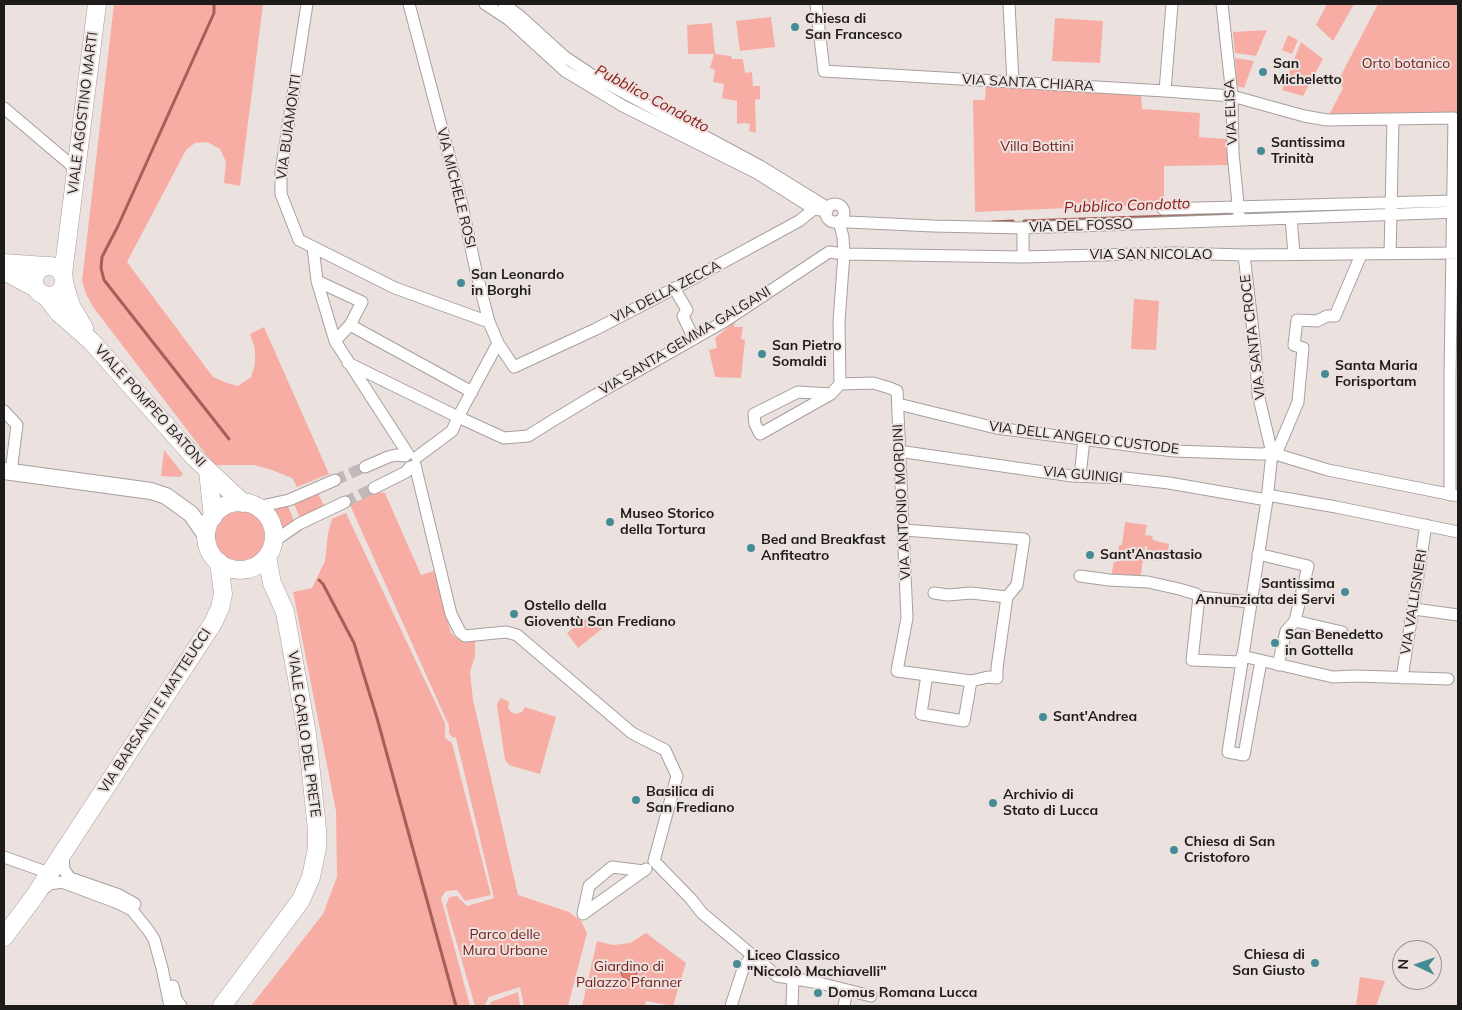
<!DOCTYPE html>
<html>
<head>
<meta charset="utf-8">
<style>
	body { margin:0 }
	#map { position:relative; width:1462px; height:1010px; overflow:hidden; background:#ebe2e0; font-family:Mulish,sans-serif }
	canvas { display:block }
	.frame { position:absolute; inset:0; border:5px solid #1e1b1b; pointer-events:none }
	.north { position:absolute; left:1392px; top:940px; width:50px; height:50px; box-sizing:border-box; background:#ebe2e0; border:1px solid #999291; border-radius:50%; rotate:273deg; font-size:14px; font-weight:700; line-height:20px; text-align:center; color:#1e1b1b }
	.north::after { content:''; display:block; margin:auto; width:18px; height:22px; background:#468c96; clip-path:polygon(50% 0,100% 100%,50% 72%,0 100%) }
</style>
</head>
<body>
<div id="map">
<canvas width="1462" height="1010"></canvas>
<div class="frame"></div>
<div class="north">N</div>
</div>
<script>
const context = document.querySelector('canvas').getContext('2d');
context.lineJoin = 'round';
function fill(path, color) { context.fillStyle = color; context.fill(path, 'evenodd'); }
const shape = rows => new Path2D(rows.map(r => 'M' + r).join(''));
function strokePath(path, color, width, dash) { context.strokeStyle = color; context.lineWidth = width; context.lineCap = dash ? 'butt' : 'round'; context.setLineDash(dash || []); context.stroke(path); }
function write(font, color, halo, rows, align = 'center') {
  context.font = font + ' Mulish,sans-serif'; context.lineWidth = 4; context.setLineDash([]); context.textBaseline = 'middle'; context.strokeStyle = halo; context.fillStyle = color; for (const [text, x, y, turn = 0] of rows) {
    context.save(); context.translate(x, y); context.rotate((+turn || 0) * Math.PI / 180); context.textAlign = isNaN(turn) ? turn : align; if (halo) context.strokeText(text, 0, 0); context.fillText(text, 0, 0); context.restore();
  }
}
fill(shape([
	[114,4,263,4,240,186,224,183,226,162,220,149,207,142,195,143,186,150,127,262,213,377,227,383,238,386,251,377,255,364,255,349,250,334,264,327,329,474,297,487,292,478,272,470,254,465,214,465,93,307,86,294,82,281],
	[1327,4,1354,4,1333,41,1316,25],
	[1378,4,1458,4,1458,115,1328,117,1343,88,1338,81],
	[771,17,775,47,740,51,736,21],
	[1055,18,1103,21,1100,63,1052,61],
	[712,23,715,54,731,56,732,59,743,59,745,73,752,72,753,86,760,86,760,99,755,100,756,133,749,131,750,124,744,123,737,124,737,101,722,98,724,84,713,82,715,70,710,68,714,54,688,54,687,25],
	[1267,30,1256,56,1235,53,1233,32],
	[1288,35,1298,40,1292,54,1282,50],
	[1301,42,1323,59,1303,96,1282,90],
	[1235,58,1254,61,1244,88,1237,86],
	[986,83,1141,91,1142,109,1200,113,1199,137,1227,139,1231,165,1164,166,1164,204,975,212,973,100,985,100],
	[1134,299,1159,301,1156,350,1131,349],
	[735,321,734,327,743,327,741,339,745,340,741,378,715,377,709,350,717,348,715,338],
	[164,450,183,474,180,477,161,476],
	[317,491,324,506,300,518,293,502],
	[377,492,385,493,421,575,434,571,451,633,456,638,463,640,475,639,475,656,470,672,473,700,518,895,569,912,581,921,587,933,568,1006,524,1006,520,987,489,997,484,1006,475,1006,446,906,449,897,457,896,467,906,494,898,456,738,452,737,449,733,449,726,350,505],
	[287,504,295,523,281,531,278,518,271,508],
	'214 536a26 26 0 1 1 52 0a26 26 0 1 1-52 0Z',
	[346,513,445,723,445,738,452,743,491,895,465,901,457,890,446,891,441,898,470,1006,251,1006,323,914,337,877,336,811,293,592,312,588,325,561,328,533,332,519],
	[1125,522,1147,525,1145,535,1153,536,1152,539,1156,541,1169,544,1166,561,1152,561,1151,559,1152,558,1153,550,1147,550,1147,546,1145,546,1140,580,1111,577,1114,562,1117,562,1119,545,1122,545],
	[592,614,603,628,578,648,567,633],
	[501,698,509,702,508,708,511,712,516,714,522,712,525,707,556,717,540,774,509,765,505,760,497,706,498,702],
	[646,933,686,963,673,1006,646,1001,645,1006,582,1006,597,941,613,945,630,943],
	[1360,977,1385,981,1376,1006,1356,1006],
	[518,992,520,1006,489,1006,491,1002]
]), '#f7ada3');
const water = shape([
	'621 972a8 8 0 1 1 16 0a8 8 0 1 1-16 0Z'
]);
fill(water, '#df7d71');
strokePath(water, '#a56057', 1);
strokePath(shape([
	[214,4,214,13,118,226,102,257,101,268,104,280,229,439],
	[615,95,652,114],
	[1397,208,1409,208],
	[1256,213,1383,209],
	[1024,221,1230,214],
	[992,222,1013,221],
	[319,580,323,584,354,643,377,718,456,1006]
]), '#a56057', 3);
strokePath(shape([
	[335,480,365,467],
	[345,502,374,488]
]), '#c2bab9', 11, [11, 5.5]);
const street = shape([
	[307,4,281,172,281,194,299,240,313,247,317,281,335,341,408,454],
	[409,4,462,205,476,271,489,322,498,343,514,367,596,329,685,283,799,221,814,209],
	[485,4,508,19,565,71,623,106,757,173,814,209,827,211],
	[504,4,521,17,565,57,595,77,760,166,828,208],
	[816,4,824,71,1165,91,1232,96,1304,116,1327,120,1454,118,1450,375,1450,495],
	[1009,4,1013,82],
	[1222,4,1232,96,1233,153,1239,214],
	[1165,91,1172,4],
	[4,108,76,169],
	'826 213a9 9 0 1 1 18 0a9 9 0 1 1-18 0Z',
	[1163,209,1453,201],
	[1391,210,1393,119],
	[1291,218,1294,254],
	[842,220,848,222,933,226,1023,228,1458,212],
	[839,221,843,237,844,254,839,321,840,384],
	[313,247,395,288,489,322],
	[1390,254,1391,214],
	[1244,255,1255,348,1258,394,1272,453,1267,500,1228,752,1244,755,1261,661],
	[1023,257,1023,228],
	[317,281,362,302,350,325,335,341],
	[674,288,687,310,683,316,694,339],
	[350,325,472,392],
	[348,363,458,417,504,438,528,436,552,421,590,398,725,321,829,252,844,254,1023,257,1175,253,1244,255,1458,253],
	[840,384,873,383,890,388,897,391,907,618,897,671,971,681,988,677,997,678,997,668,1007,597,1017,585,1024,539,904,530],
	[831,394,798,392,754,414,755,424,760,434,831,394,840,384],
	[898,404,996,428,1174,451,1261,454,1272,453,1328,470,1458,496],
	[4,411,17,425,11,472],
	[898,451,1072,476,1124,478,1169,483,1267,500],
	[1276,454,1298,402,1303,348,1294,345,1297,320,1317,321,1327,316,1335,316,1361,255],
	[417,457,452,431,458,417,498,343],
	[415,465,451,614,460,632,465,636,506,632,517,635,632,733,665,750,677,776,654,861],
	[365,467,388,457,396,455,405,456],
	[1080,476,1084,439],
	[374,488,406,472,410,467],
	[1267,495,1336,507,1458,532],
	[257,507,289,500,335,480],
	[274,541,299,524,345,502],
	[1258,554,1308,566,1295,621,1342,632],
	[1080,576,1109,580,1148,582,1179,589,1196,594,1199,597,1250,602],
	[934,593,948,595,971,593,1007,597],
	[1199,597,1192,660,1241,662],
	[1414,609,1458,615],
	[1242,656,1333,677,1356,676,1448,679],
	[1278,665,1286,631,1295,621],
	[927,675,921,714,964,721,971,681],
	[1402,678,1426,525],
	[63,854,64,870,70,878,119,895,135,904],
	[4,857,49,873],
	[654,861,691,899,702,913,777,976,819,983,871,996],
	[42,890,50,884,62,882,118,903,132,910,148,930,154,939,162,968,170,1006],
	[583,914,589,886,612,867,644,871],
	[583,914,646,869],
	[173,986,176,999,181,1006],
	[731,1006,743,969,752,955],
	[792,1006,793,979],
	[844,1006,847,990]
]);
const secondary = shape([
	[4,471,151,491,166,496,191,514,207,537]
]);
const primary = shape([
	[4,263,45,266],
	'34 281a15 15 0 1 1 30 0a15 15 0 1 1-30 0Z',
	[4,271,36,288],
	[63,274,97,4],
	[64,283,71,306,84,328],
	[45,295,59,313,91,341,194,457,243,503],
	[208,471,213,517],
	'206 536a34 34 0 1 1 68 0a34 34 0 1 1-68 0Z',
	[4,937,34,897,213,623,220,608,223,594,219,562],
	[222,1006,301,900,311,877,317,848,317,830,307,734,285,612,272,583,267,557]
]);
strokePath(street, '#a79f9e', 13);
strokePath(secondary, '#a79f9e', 18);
strokePath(primary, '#a79f9e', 19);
strokePath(street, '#fff', 11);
strokePath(secondary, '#fff', 16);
strokePath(primary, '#fff', 18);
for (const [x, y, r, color] of [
	[795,27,5,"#468c96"],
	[1263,72,5,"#468c96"],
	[1261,151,5,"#468c96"],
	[461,283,5,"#468c96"],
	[762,354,5,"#468c96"],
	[1325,374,5,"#468c96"],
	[610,522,5,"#468c96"],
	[751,548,5,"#468c96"],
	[1090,555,5,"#468c96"],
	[1345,592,5,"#468c96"],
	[514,614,5,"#468c96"],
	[1275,643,5,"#468c96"],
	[1043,717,5,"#468c96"],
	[636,800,5,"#468c96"],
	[993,803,5,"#468c96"],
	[1174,850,5,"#468c96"],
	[1315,963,5,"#468c96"],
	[737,964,5,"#468c96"],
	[818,993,5,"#468c96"]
]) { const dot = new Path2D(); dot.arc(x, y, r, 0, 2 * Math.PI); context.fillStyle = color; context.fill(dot); strokePath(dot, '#ebe2e0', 2); }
write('bold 14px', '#1e1b1b', '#ebe2e0', [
	["Chiesa di",805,19],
	["San Francesco",805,35],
	["San",1273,64],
	["Micheletto",1273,80],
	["Santissima",1271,143],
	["Trinità",1271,159],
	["San Leonardo",471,275],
	["in Borghi",471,291],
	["San Pietro",772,346],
	["Somaldi",772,362],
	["Santa Maria",1335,366],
	["Forisportam",1335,382],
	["Museo Storico",620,514],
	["della Tortura",620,530],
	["Bed and Breakfast",761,540],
	["Anfiteatro",761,556],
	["Sant'Anastasio",1100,555],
	["Santissima",1335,584,"right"],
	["Annunziata dei Servi",1335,600,"right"],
	["Ostello della",524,606],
	["Gioventù San Frediano",524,622],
	["San Benedetto",1285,635],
	["in Gottella",1285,651],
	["Sant'Andrea",1053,717],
	["Basilica di",646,792],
	["San Frediano",646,808],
	["Archivio di",1003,795],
	["Stato di Lucca",1003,811],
	["Chiesa di San",1184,842],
	["Cristoforo",1184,858],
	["Chiesa di",1305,955,"right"],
	["San Giusto",1305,971,"right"],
	["Liceo Classico",747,956],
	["\"Niccolò Machiavelli\"",747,972],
	["Domus Romana Lucca",828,993]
], 'left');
write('14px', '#731a16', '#ebe2e0', [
	["Orto botanico",1406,64],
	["Villa Bottini",1037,147],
	["Parco delle",505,935],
	["Mura Urbane",505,951],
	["Giardino di",629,967],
	["Palazzo Pfanner",629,983]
]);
write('14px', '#1e1b1b', '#ebe2e0', [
	["VIA SANTA CHIARA",1028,83,3],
	["VIA ELISA",1231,112,-93],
	["VIALE AGOSTINO MARTI",83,113,-83],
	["VIA BUIAMONTI",289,127,-82],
	["VIA MICHELE ROSI",456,188,76],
	["VIA DEL FOSSO",1081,226,-2],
	["VIA SAN NICOLAO",1151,255],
	["VIA DELLA ZECCA",666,292,-27],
	["VIA SANTA CROCE",1253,337,-97],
	["VIA SANTA GEMMA GALGANI",685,341,-31],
	["VIALE POMPEO BATONI",150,406,48],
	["VIA DELL ANGELO CUSTODE",1084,438,7],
	["VIA GUINIGI",1083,475,5],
	["VIA ANTONIO MORDINI",902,502,-93],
	["VIA VALLISNERI",1414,602,-81],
	["VIA BARSANTI E MATTEUCCI",155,711,-57],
	["VIALE CARLO DEL PRETE",304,734,82]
]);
write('italic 15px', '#8e1714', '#ebe2e0', [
	["Pubblico Condotto",652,99,28],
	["Pubblico Condotto",1127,206,-2]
]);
</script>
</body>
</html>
